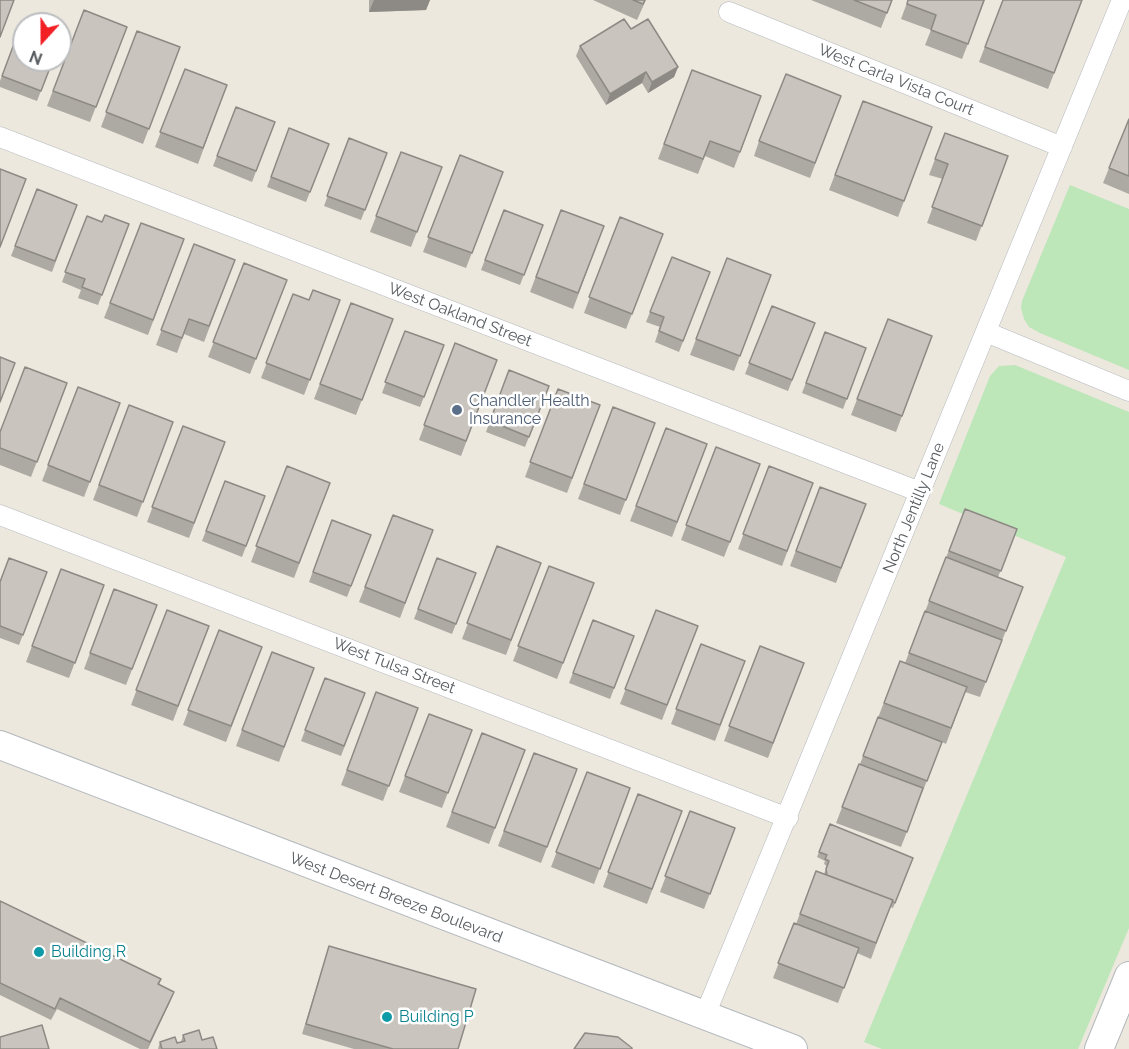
<!DOCTYPE html>
<html>
<head>
<meta charset="utf-8">
<style>
	body { margin:0 }
	#map { position:relative; width:1129px; height:1049px; overflow:hidden; background:#ece8de; font-family:Raleway,sans-serif }
	canvas { display:block }
	.north { position:absolute; left:12px; top:12px; width:60px; height:60px; box-sizing:border-box; background:#fff; border:2px solid #bcbec0; border-radius:50%; rotate:201deg; font-size:16px; font-weight:700; line-height:24px; text-align:center; color:#585d61 }
	.north::after { content:''; display:block; margin:auto; width:21px; height:27px; background:#f21f24; clip-path:polygon(50% 0,100% 100%,50% 72%,0 100%) }
</style>
</head>
<body>
<div id="map">
<canvas width="1129" height="1049"></canvas>
<div class="north">N</div>
</div>
<script>
const context = document.querySelector('canvas').getContext('2d');
context.lineJoin = 'round';
function fill(path, color) { context.fillStyle = color; context.fill(path, 'evenodd'); }
const shape = rows => new Path2D(rows.map(r => 'M' + r).join(''));
function strokePath(path, color, width, dash) { context.strokeStyle = color; context.lineWidth = width; context.lineCap = dash ? 'butt' : 'round'; context.setLineDash(dash || []); context.stroke(path); }
function write(font, color, halo, rows, align = 'center') {
  context.font = font + ' Raleway,sans-serif'; context.lineWidth = 5; context.setLineDash([]); context.textBaseline = 'middle'; context.strokeStyle = halo; context.fillStyle = color; for (const [text, x, y, turn = 0] of rows) {
    context.save(); context.translate(x, y); context.rotate((+turn || 0) * Math.PI / 180); context.textAlign = isNaN(turn) ? turn : align; if (halo) context.strokeText(text, 0, 0); context.fillText(text, 0, 0); context.restore();
  }
}
fill(shape([
	[1070,185,1129,209,1129,370,1040,333,1029,327,1024,319,1021,308,1022,301],
	[1015,365,1129,412,1129,928,1078,1049,882,1049,864,1042,1066,557,939,504,990,376,999,366]
]), '#bde6b9');
const street = shape([
	[729,12,1062,147],
	[0,137,920,492],
	[986,332,1129,391],
	[0,515,788,818],
	[705,1015,1122,0]
]);
const secondary = shape([
	[0,745,793,1049],
	[1099,1049,1129,976]
]);
strokePath(street, '#b5b8bd', 21);
strokePath(secondary, '#b3b8bd', 30);
strokePath(street, '#fff', 20);
strokePath(secondary, '#fff', 28);
fill(shape([
	[369,0,430,0,426,10,369,12],
	[593,0,646,0,637,20],
	[811,0,892,0,881,28],
	[908,0,985,0,962,59,925,45,931,30,901,19],
	[1003,0,1082,0,1048,89,979,62],
	[84,10,127,27,90,122,47,106],
	[21,25,53,60,37,101,0,87,0,81],
	[631,29,678,67,674,77,648,93,642,83,606,105,576,56,580,46],
	[137,31,180,47,143,144,101,127],
	[185,69,227,85,198,164,155,147],
	[692,70,761,96,734,168,705,156,698,174,658,159],
	[841,96,810,178,754,156,759,141],
	[863,101,932,127,898,217,829,190],
	[236,107,275,122,252,182,213,166],
	[1129,119,1129,194,1103,183],
	[289,128,329,144,306,202,267,187],
	[945,133,1008,156,976,241,927,223,943,179,929,175],
	[349,138,387,153,361,220,324,206],
	[401,152,442,167,411,247,370,232],
	[460,155,503,172,466,268,423,252],
	[37,189,77,205,52,272,11,256],
	[504,210,543,225,520,285,481,270],
	[561,210,604,226,573,309,530,292],
	[87,216,102,222,129,224,98,305,78,298,81,290,62,282],
	[620,217,663,234,626,329,584,313],
	[141,223,184,239,148,335,104,318],
	[194,244,235,260,204,342,184,334,177,353,156,345],
	[672,257,706,282,679,352,655,342,660,327,646,322],
	[727,258,771,275,734,371,690,355],
	[244,263,281,295,250,374,208,357],
	[293,294,309,300,340,300,304,395,261,378],
	[351,303,393,319,356,415,314,399],
	[772,306,815,323,788,391,745,374],
	[888,319,932,336,896,432,851,415],
	[405,331,444,345,420,407,382,393],
	[825,332,866,348,843,409,802,393],
	[455,343,497,360,461,456,419,440],
	[509,370,549,386,525,447,486,432],
	[67,383,31,477,0,465,0,432],
	[78,387,120,403,84,497,42,481],
	[558,389,600,405,567,493,525,477],
	[129,405,173,422,137,517,93,500],
	[613,407,655,423,620,515,578,499],
	[183,426,225,442,189,538,147,522],
	[666,428,707,444,672,537,630,521],
	[716,447,760,464,724,557,681,540],
	[287,466,330,483,294,578,251,562],
	[769,466,813,483,782,566,738,549],
	[225,481,265,496,242,557,202,541],
	[820,487,866,504,836,583,790,566],
	[965,509,1017,529,998,577,1023,587,980,697,965,692,946,744,942,742,901,847,836,823,859,764,860,764,900,661,905,663],
	[393,515,433,530,400,618,359,602],
	[332,520,371,535,347,597,309,582],
	[497,546,541,563,506,655,462,639],
	[437,558,476,573,452,634,414,619],
	[549,566,594,583,557,679,513,661],
	[61,569,104,585,69,678,26,662],
	[47,572,19,645,0,638,0,582],
	[114,589,157,605,126,685,84,669],
	[167,610,209,626,173,721,131,705],
	[656,610,698,626,662,720,620,704],
	[593,620,634,636,610,699,569,683],
	[219,630,262,647,226,742,183,725],
	[701,644,745,661,715,741,671,724],
	[760,646,804,663,768,758,724,741],
	[272,652,314,668,279,762,236,746],
	[325,678,365,693,341,756,301,741],
	[376,692,418,708,383,801,341,785],
	[429,714,472,730,442,808,399,792],
	[482,733,525,750,489,844,446,827],
	[534,753,577,769,541,863,498,846],
	[587,772,630,788,594,884,551,867],
	[638,794,682,811,647,904,603,887],
	[690,811,735,828,704,909,660,892],
	[830,824,913,858,893,908,890,907,871,959,857,953,838,1003,773,978,794,923,796,924,816,871,824,874,827,866,824,864,825,861,817,857],
	[0,901,161,979,159,985,170,1002,148,1049,140,1049,57,1009,51,1020,0,995],
	[329,946,458,1049,354,1049,302,1034],
	[183,1035,202,1040,217,1049,158,1049,160,1042,177,1043,181,1042]
]), '#ada9a3');
fill(shape([
	[374,0,430,0,426,10,369,12],
	[678,67,674,77,648,93,652,82],
	[646,72,642,83,606,105,610,94],
	[174,992,170,1002,147,1049,150,1042]
]), '#8d8a85');
const building = shape([
	[0,0,14,0,0,37,0,0],
	[633,0,645,0,643,4,633,0],
	[854,0,892,0,887,13,854,0],
	[908,0,984,0,968,44,931,30,936,15,907,4,908,0],
	[1003,0,1082,0,1054,73,985,47,1003,0],
	[84,10,127,27,96,107,53,91,84,10],
	[624,19,631,29,648,19,678,67,652,82,646,72,610,94,580,46,624,19],
	[21,25,24,26,24,60,53,60,41,91,2,76,21,25],
	[137,31,180,47,149,129,106,112,137,31],
	[185,69,227,85,203,148,160,132,185,69],
	[692,70,761,96,740,152,710,141,703,159,664,144,692,70],
	[786,74,841,96,815,163,759,141,786,74],
	[863,101,932,127,904,201,835,175,863,101],
	[236,107,275,122,256,171,217,156,236,107],
	[1129,119,1129,176,1109,168,1129,119],
	[289,128,329,144,310,192,271,177,289,128],
	[945,133,1008,156,982,226,932,207,948,164,935,159,945,133],
	[349,138,387,153,365,210,327,196,349,138],
	[401,152,442,167,417,232,376,216,401,152],
	[460,155,503,172,472,253,428,237,460,155],
	[0,169,26,179,0,247,0,169],
	[37,189,77,205,55,261,15,246,37,189],
	[504,210,543,225,524,275,485,260,504,210],
	[561,210,604,226,578,293,536,277,561,210],
	[105,215,129,224,102,295,82,287,85,279,65,272,87,216,102,222,105,215],
	[620,217,663,234,632,314,589,297,620,217],
	[141,223,184,239,153,320,110,303,141,223],
	[194,244,235,260,209,326,189,319,182,338,161,330,194,244],
	[672,257,710,272,683,341,659,331,664,317,650,312,672,257],
	[727,258,771,275,740,356,696,339,727,258],
	[244,263,287,280,256,359,213,342,244,263],
	[313,290,340,300,310,380,266,363,293,294,309,300,313,290],
	[351,303,393,319,362,400,320,384,351,303],
	[772,306,815,323,792,380,749,363,772,306],
	[888,319,932,336,902,416,857,399,888,319],
	[405,331,444,345,424,397,385,382,405,331],
	[825,332,866,348,847,399,806,383,825,332],
	[455,343,497,360,466,441,424,425,455,343],
	[0,357,15,363,0,402,0,357],
	[25,367,67,383,37,462,0,448,0,432,25,367],
	[509,370,549,386,529,437,490,421,509,370],
	[78,387,120,403,90,482,48,465,78,387],
	[558,389,600,405,572,478,530,462,558,389],
	[129,405,173,422,143,502,99,485,129,405],
	[613,407,655,423,626,500,584,484,613,407],
	[183,426,225,442,194,523,152,507,183,426],
	[666,428,707,444,677,522,636,506,666,428],
	[716,447,760,464,730,542,686,525,716,447],
	[287,466,330,483,299,563,256,546,287,466],
	[769,466,813,483,787,551,743,534,769,466],
	[225,481,265,496,246,546,206,531,225,481],
	[820,487,866,504,841,568,796,551,820,487],
	[965,509,1017,529,1001,571,949,551,965,509],
	[393,515,433,530,405,603,365,587,393,515],
	[332,520,371,535,351,586,313,572,332,520],
	[497,546,541,563,511,640,467,623,497,546],
	[946,557,1023,587,1006,631,929,601,946,557],
	[9,558,47,572,23,635,0,626,0,582,9,558],
	[437,558,476,573,456,624,418,609,437,558],
	[549,566,594,583,563,663,518,646,549,566],
	[61,569,104,585,75,663,32,646,61,569],
	[114,589,157,605,132,669,90,653,114,589],
	[167,610,209,626,178,706,136,690,167,610],
	[656,610,698,626,667,705,625,689,656,610],
	[925,611,1002,640,986,682,909,653,925,611],
	[593,620,634,636,614,688,573,673,593,620],
	[219,630,262,647,231,726,188,710,219,630],
	[701,644,745,661,720,725,676,709,701,644],
	[760,646,804,663,773,743,729,726,760,646],
	[272,652,314,668,284,747,242,730,272,652],
	[900,661,967,687,951,728,884,703,900,661],
	[325,678,365,693,344,746,305,730,325,678],
	[376,692,418,708,389,786,347,770,376,692],
	[429,714,472,730,448,793,405,776,429,714],
	[878,717,942,742,927,781,863,756,878,717],
	[482,733,525,750,495,828,452,812,482,733],
	[534,753,577,769,547,847,504,831,534,753],
	[859,764,923,788,907,832,842,807,859,764],
	[587,772,630,788,600,869,556,852,587,772],
	[638,794,682,811,652,889,608,872,638,794],
	[690,811,735,828,710,894,665,876,690,811],
	[830,824,913,858,895,903,892,901,893,900,827,875,826,869,829,861,825,859,827,855,819,852,830,824],
	[816,871,893,900,876,943,800,914,816,871],
	[0,901,161,979,158,984,174,992,150,1042,60,998,55,1009,0,983,0,901],
	[794,923,859,948,844,988,778,963,794,923],
	[329,946,476,989,458,1049,393,1049,306,1024,329,946],
	[42,1025,49,1049,0,1049,0,1037,42,1025],
	[199,1030,202,1040,213,1037,217,1049,162,1049,160,1042,175,1037,177,1043,185,1041,183,1035,199,1030],
	[585,1033,618,1037,632,1048,632,1049,574,1049,585,1033]
]);
fill(building, '#c9c5be');
strokePath(building, '#8d8a85', 1.5);
for (const [x, y, r, color] of [
	[457,410,6,"#5c6f8a"],
	[39,952,6,"#0f9aa8"],
	[387,1017,6,"#0f9aa8"]
]) { const dot = new Path2D(); dot.arc(x, y, r, 0, 2 * Math.PI); context.fillStyle = color; context.fill(dot); strokePath(dot, '#fff', 2); }
write('16px', '#585d61', '#fff', [
	["West Carla Vista Court",896,80,22],
	["West Oakland Street",460,315,21],
	["North Jentilly Lane",914,508,-68],
	["West Tulsa Street",394,666,21],
	["West Desert Breeze Boulevard",396,898,21]
]);
write('16px', '#4e5e75', '#fff', [
	["Chandler Health",469,401],
	["Insurance",469,419]
], 'left');
write('16px', '#0d838f', '#fff', [
	["Building R",51,952],
	["Building P",399,1017]
], 'left');
</script>
</body>
</html>
